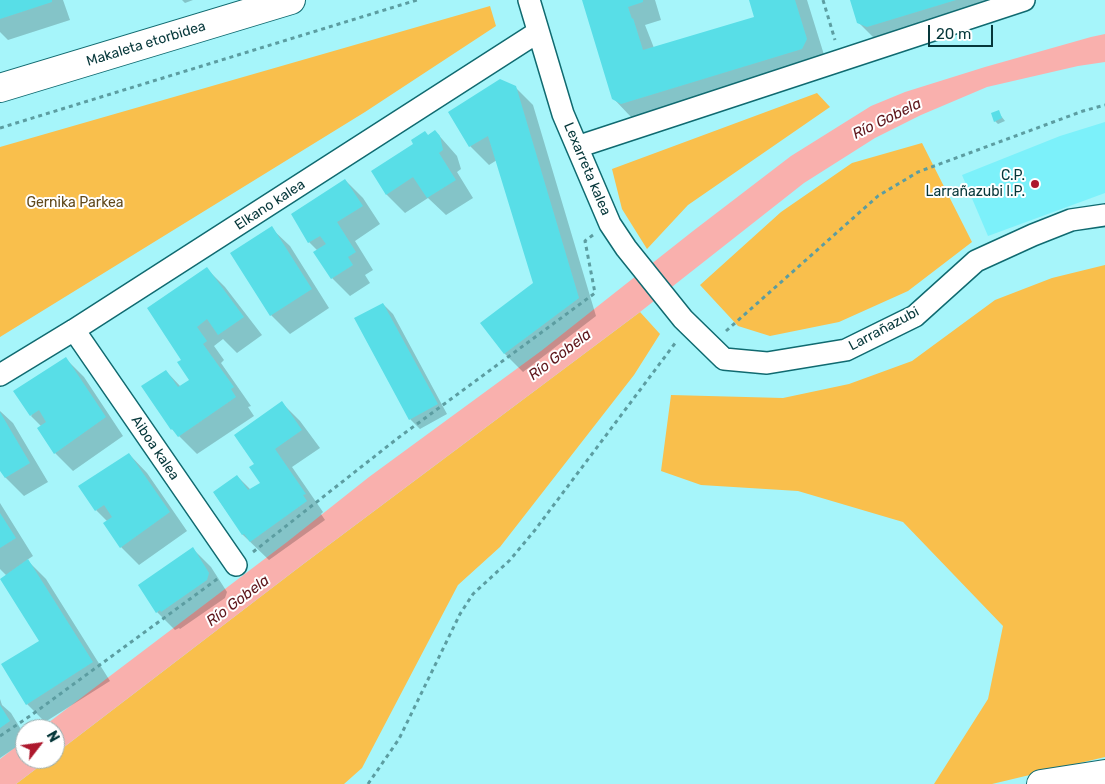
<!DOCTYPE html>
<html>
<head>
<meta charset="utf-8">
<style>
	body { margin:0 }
	#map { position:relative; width:1105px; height:784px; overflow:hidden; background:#a6f5fa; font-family:Rubik,sans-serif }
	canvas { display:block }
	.north { position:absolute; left:15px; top:719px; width:50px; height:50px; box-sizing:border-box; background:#fff; border:1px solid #9bafb0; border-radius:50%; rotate:60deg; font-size:14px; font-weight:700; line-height:20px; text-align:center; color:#06373a }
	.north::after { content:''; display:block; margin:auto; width:18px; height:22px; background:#ad182d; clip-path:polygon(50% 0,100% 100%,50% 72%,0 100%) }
	.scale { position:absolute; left:928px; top:25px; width:65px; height:22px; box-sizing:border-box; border:2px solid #06373a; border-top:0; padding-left:6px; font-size:15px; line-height:18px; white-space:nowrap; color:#06373a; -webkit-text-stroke:4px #fff; paint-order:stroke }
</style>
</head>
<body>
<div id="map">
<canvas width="1105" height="784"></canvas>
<div class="north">N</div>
<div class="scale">20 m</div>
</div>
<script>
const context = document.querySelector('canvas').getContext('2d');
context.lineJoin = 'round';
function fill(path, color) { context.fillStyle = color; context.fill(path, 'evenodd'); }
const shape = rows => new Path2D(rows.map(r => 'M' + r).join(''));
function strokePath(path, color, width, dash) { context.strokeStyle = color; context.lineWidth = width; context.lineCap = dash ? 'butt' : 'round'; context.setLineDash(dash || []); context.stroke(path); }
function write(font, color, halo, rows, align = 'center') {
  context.font = font + ' Rubik,sans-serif'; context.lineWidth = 4; context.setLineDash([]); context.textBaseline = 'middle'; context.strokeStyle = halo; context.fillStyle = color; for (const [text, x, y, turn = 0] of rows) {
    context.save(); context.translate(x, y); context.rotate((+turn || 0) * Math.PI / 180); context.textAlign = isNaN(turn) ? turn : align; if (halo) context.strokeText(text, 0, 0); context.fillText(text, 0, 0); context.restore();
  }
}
fill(shape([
	[1105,122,1105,193,988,236,962,175,1060,136]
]), '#7cf1fa');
fill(shape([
	[490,6,496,26,365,112,0,337,0,147],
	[817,93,830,107,688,205,647,249,622,209,612,169],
	[922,143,972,242,908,291,839,322,770,336,738,326,700,285,781,212,852,163],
	[1105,265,1105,757,992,784,934,784,988,699,1003,626,903,522,798,491,701,485,661,471,671,395,783,398,849,384,912,361,995,300,1052,278],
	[640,312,660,334,634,375,500,547,458,585,362,768,344,784,16,784,49,759,55,759,55,754,302,565]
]), '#f9bf4c');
fill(shape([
	[1105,34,1105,62,1078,66,987,87,921,115,875,138,804,183,640,312,302,565,55,754,55,729,40,729,287,542,369,477,541,351,693,231,791,156,871,106,905,92,985,67,1091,37],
	[25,740,25,759,49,759,16,784,0,784,0,759]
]), '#f9b0ad');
fill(shape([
	[0,0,63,0,70,20,8,40,0,32],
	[182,0,193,0,185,3],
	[583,0,655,0,661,20,645,25,654,48,756,18,750,0,807,0,825,58,640,121,631,117,613,98],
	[851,0,1035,0,886,45,877,41,858,22],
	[515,87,533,105,596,316,523,372,505,354,481,323,534,284,497,160,489,165,470,146,450,112],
	[998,112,1005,121,998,124,995,121],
	[435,131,457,156,461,169,457,172,473,198,446,215,428,198,405,213,387,195,373,171],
	[345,180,363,198,380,224,355,241,373,270,365,275,370,283,350,296,332,278,318,251,309,242,292,214],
	[271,228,290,246,329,308,290,334,271,315,232,254],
	[207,269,225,287,262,335,237,353,223,339,214,346,224,360,221,363,251,406,248,407,254,416,197,454,172,429,166,371,181,387,191,380,182,360],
	[383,304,393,314,447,414,420,429,410,419],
	[65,358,84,377,123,436,73,471,55,453,42,427,31,416],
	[282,403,300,421,320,448,292,467,323,512,321,514,325,520,269,560,243,535,214,493,237,476,251,490,261,483,255,464],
	[0,411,13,423,48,482,24,496,6,478,0,468],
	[129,454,147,473,187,531,139,565,121,547,107,521,96,510],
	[0,503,33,556,27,560,46,579,110,681,45,722,27,704,41,641,7,576,0,569],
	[193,549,211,567,227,592,225,598,180,629,179,628,175,630,157,612],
	[0,699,2,705,11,713,25,736,25,741,0,758]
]), '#0003');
fill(shape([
	[0,0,52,0,52,2,0,19],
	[582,0,643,0,643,2,628,7,632,19,633,18,643,50,754,17,749,0,795,0,807,39,802,49,621,104,612,99],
	[850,0,956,0,867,27,857,23],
	[500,79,516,86,579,298,504,354,480,323,533,283,488,136,469,147,448,112],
	[999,110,1002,118,994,122,991,113],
	[435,130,440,136,443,150,439,153,456,180,427,198,413,177,386,195,371,171,413,144,411,140,425,131,428,135],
	[345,179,363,206,337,222,356,252,348,257,353,265,331,279,313,252,326,244,320,236,308,243,291,214],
	[272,226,312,289,270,316,230,253],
	[207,267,244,317,218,335,207,319,197,327,207,341,203,344,234,387,231,389,236,397,178,437,172,429,171,430,141,386,166,370,178,387,189,380,177,362,181,360,147,308],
	[383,303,438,404,409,420,354,318],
	[66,357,106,417,54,454,37,428,46,422,39,410,30,416,13,391],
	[282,401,302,430,275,449,306,494,303,495,307,501,250,542,244,534,242,535,213,492,237,475,248,490,260,483,249,467,254,464,234,435],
	[0,412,30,463,5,478,0,471],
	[129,453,170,512,120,548,103,523,112,517,104,505,95,511,78,486],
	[0,513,16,538,0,548],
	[193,547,209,573,207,580,161,612,160,610,156,613,138,585],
	[28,559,93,662,26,705,1,664,39,641,0,579],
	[0,705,10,721,0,728]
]), '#58dee7');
const street = shape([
	[529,0,563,114,610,224,626,248,683,319,724,359,767,363,846,350,915,316,976,261,1033,235,1071,220,1105,215],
	[577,147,1024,0],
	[74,330,236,565],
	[0,375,74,330,538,32]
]);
const secondary = shape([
	[0,88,291,0]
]);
const highway = shape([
	[1041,784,1105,774]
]);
strokePath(street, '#106a70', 24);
strokePath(secondary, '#106a70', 30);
strokePath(highway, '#106a70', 30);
strokePath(shape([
	[823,0,835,40],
	[0,128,417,0],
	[726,331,878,196,918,172,1083,111,1105,105],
	[253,552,398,438,595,293,585,241,593,235],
	[0,736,30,716,220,577],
	[368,784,399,739,460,614,473,594,510,560,535,530,676,342]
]), '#5c9da1', 3, [4, 4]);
strokePath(street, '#fff', 21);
strokePath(secondary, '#fff', 28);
strokePath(highway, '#fff', 28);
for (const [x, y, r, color] of [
	[1035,184,5,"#ad182d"]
]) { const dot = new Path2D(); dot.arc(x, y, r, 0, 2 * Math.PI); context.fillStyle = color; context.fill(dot); strokePath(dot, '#fff', 2); }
write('14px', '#06373a', '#fff', [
	["Makaleta etorbidea",146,44,-17],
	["Lexarreta kalea",587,169,67],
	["Elkano kalea",270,205,-33],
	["Larrañazubi",884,329,-28],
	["Aiboa kalea",155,448,56]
]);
write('14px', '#06373a', '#fff', [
	["C.P.",1025,176],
	["Larrañazubi I.P.",1025,192]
], 'right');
write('14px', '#61491b', '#fff', [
	["Gernika Parkea",75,203]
]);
write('italic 15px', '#5f161b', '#fff', [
	["Río Gobela",887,119,-26],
	["Río Gobela",560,355,-37],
	["Río Gobela",238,601,-37]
]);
</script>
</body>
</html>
